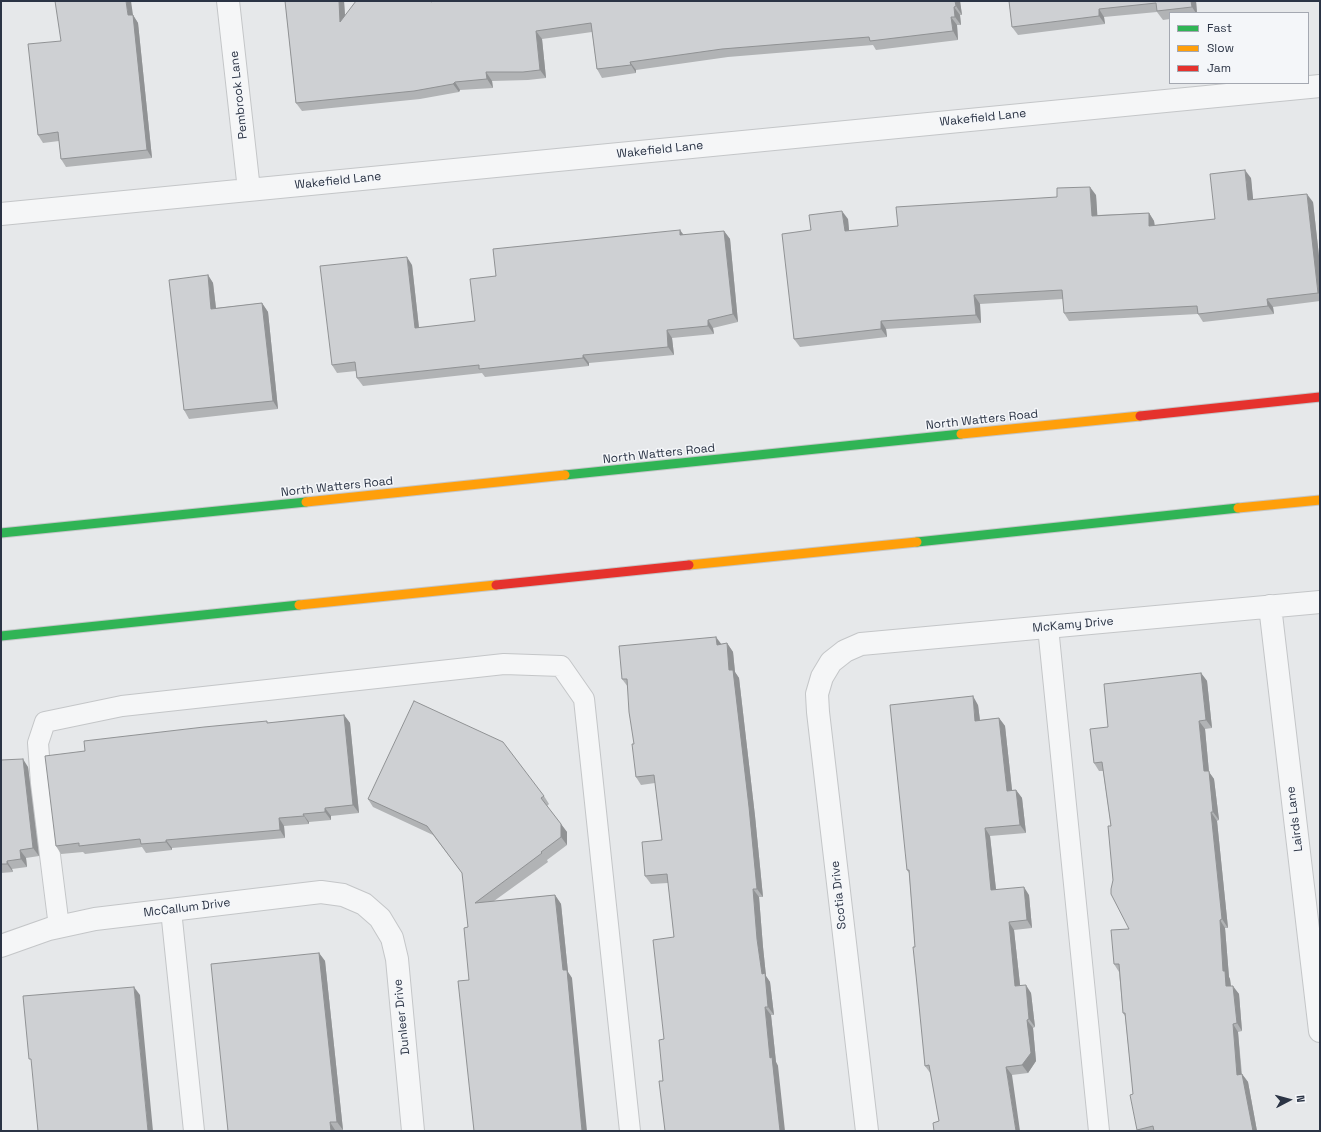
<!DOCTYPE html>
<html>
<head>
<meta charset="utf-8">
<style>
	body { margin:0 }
	#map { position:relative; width:1321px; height:1132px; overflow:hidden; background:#e6e8ea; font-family:"Space Grotesk",sans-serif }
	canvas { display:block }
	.frame { position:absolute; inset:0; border:2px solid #2b3445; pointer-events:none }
	.legend { position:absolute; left:1169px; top:12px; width:140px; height:72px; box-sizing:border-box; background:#f4f6f9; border:1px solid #a4a8b1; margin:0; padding:5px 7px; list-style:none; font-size:12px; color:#2b3445 }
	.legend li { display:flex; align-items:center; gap:8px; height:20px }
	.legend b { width:20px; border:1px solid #a4a8b1 }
	.north { position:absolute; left:1269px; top:1080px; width:40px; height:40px; -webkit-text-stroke:3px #f4f6f9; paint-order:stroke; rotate:84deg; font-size:11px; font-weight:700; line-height:16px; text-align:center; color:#2b3445 }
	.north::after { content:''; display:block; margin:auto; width:14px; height:18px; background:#2b3445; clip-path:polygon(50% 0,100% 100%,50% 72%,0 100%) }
</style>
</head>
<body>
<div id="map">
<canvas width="1321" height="1132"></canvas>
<div class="frame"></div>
<ul class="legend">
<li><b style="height:5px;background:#30b455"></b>Fast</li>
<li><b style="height:5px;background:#ff9f0a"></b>Slow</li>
<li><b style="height:5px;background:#e5322d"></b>Jam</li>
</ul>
<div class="north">N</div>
</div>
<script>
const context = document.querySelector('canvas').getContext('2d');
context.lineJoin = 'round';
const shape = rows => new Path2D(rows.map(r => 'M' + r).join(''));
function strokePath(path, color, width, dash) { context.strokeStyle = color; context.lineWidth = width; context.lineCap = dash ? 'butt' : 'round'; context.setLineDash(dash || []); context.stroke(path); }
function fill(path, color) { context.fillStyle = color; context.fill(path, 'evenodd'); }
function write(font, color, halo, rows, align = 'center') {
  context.font = font + ' "Space Grotesk",sans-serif'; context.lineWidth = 3; context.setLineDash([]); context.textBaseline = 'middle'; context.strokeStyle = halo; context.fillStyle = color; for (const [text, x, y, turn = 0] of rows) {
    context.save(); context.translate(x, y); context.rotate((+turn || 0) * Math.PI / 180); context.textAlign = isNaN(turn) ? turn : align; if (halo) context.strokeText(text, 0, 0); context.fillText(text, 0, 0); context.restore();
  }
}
const lane = shape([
	[1048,627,1099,1131],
	[171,910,194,1131],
	[59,927,41,783,38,743,45,722,122,706,504,664,561,666,584,699,630,1131]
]);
const street = shape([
	[228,1,249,190],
	[1,214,1320,86],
	[1270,606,1320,1031],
	[1,946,49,929,95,919,321,892,343,895,364,904,380,918,392,938,397,959,413,1131],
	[867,1131,818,712,817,694,822,677,831,662,845,651,861,644,1320,602]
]);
const fast = shape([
	[565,475,961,434],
	[1,533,306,502],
	[917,542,1238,508],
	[1,636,299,605]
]);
const slow = shape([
	[961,434,1140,416],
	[306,502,565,475],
	[1238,508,1320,500],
	[689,565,917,542],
	[299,605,496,585]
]);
const jam = shape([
	[1140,416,1320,397],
	[496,585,689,565]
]);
strokePath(lane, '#c4c6c8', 22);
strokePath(street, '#c4c6c8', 24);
strokePath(fast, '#c4c6c8', 11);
strokePath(slow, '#c4c6c8', 11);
strokePath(jam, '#c4c6c8', 11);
strokePath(lane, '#f5f6f7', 20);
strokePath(street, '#f5f6f7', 22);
strokePath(fast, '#30b455', 9);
strokePath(slow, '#ff9f0a', 9);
strokePath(jam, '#e5322d', 9);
fill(shape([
	[285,1,344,1,345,16,432,2,431,1,960,1,962,15,960,15,961,25,957,25,958,40,876,50,873,45,728,57,636,70,636,73,602,78,597,69,592,32,542,39,546,78,528,80,492,81,493,88,460,90,459,92,420,99,302,111,296,103],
	[1009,1,1196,1,1197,13,1170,13,1170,19,1163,20,1157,12,1104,17,1105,24,1018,35,1012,27],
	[133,15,138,23,152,158,66,167,61,159,59,141,43,143,38,135,61,41],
	[1251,178,1253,200,1313,202,1320,265,1320,301,1273,307,1274,314,1203,322,1198,314,1069,321,1064,313,1063,299,980,304,981,323,886,329,887,337,800,347,794,339,811,230,848,219,849,231,898,226,1096,195,1097,215,1149,213,1154,221,1155,225,1215,219],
	[724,231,730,239,738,322,713,328,714,334,672,338,674,355,589,363,589,366,485,377,482,373,363,386,357,378,356,371,337,373,332,365,412,265,419,328,475,321,496,276,683,235],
	[208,275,213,283,216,308,262,303,268,312,278,409,189,419,184,410],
	[727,643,733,652,735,672,739,678,755,816,763,897,759,897,763,947,766,976,770,982,774,1015,771,1015,776,1062,778,1066,663,1081,664,1039,674,937,668,883,651,884,645,876,662,840,655,783,641,785,636,777,634,744,628,687,622,679,721,644],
	[1201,673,1207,681,1212,728,1205,729,1209,772,1214,779,1219,820,1217,821,1228,928,1225,928,1229,977,1230,979,1231,986,1239,994,1242,1031,1238,1032,1242,1074,1248,1082,1257,1131,1138,1131,1137,1130,1125,1016,1123,1013,1119,972,1114,964,1129,929,1113,880,1111,826,1103,771,1099,771,1094,763,1108,727],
	[978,705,980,720,999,718,1005,726,1012,790,1016,790,1022,798,1026,833,990,836,996,890,1029,895,1032,928,1014,930,1020,985,1031,993,1035,1027,1033,1028,1036,1061,1028,1073,1012,1075,939,1121,931,1074,925,1066,915,947,909,873,907,870],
	[344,715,350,723,359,813,331,816,331,820,309,822,309,824,284,826,285,838,172,848,172,850,146,853,142,847,85,854,83,852,61,854,56,846,85,751,268,723],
	[1,760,28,767,39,856,26,858,27,867,12,869,13,872,1,873],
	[544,796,549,804,547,806,567,832,567,845,547,860,548,862,494,901,555,895,561,904,568,972,572,978,468,927,463,874,433,835,373,807,368,799],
	[319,953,325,961,343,1130,335,1130,336,1131,228,1131]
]), '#b1b3b5');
fill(shape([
	[126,1,131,1,133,15,138,23,152,158,147,150],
	[339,1,344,1,346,30,340,22],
	[955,1,960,1,962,15,956,6],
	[1191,1,1196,1,1197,13,1196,13,1192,7],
	[954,7,960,15,961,25,955,17],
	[1099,9,1104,17,1105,24,1099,16],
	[951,17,957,25,958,40,953,31],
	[536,31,542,39,546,78,540,70],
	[630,62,636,70,636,73,631,65],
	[486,72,492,81,493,88,487,79],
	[455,82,460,90,459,92,453,84],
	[1245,170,1251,178,1254,208,1248,200],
	[1090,187,1096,195,1098,224,1092,216],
	[1307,194,1313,202,1320,265,1320,295,1318,293],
	[842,211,848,219,850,240,845,231],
	[1149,213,1154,221,1155,234,1149,226],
	[680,230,686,238,680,235],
	[724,231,730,239,738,322,733,314],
	[407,257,412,265,420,337,415,328],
	[208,275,213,283,217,317,211,309],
	[974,295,980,304,981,323,976,315],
	[1267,299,1273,307,1274,314,1268,306],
	[262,303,268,312,278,409,273,401],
	[708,320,713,328,714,334,708,326],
	[881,321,886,329,887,337,881,329],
	[667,330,672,338,674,355,668,347],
	[583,355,589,363,589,366,583,358],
	[716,637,722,645,717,645],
	[727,643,733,652,735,672,739,678,755,816,763,897,757,889,729,670],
	[1201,673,1207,681,1212,728,1206,720],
	[973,696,978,705,981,729,975,721],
	[344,715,350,723,359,813,353,805],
	[999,718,1005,726,1013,799,1007,791],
	[1199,721,1205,729,1209,772,1214,779,1219,820,1213,812,1204,771],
	[23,759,28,767,39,856,33,848],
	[1016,790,1022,798,1026,833,1020,825],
	[325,808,331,816,331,820,325,812],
	[1211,812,1217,821,1228,928,1222,919],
	[303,814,309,822,309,824,304,816],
	[279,818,284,826,285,838,280,830],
	[561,824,567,832,567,845,561,837],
	[985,828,990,836,997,898,991,890],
	[166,840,172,848,172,850,166,842],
	[20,850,26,858,27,867,21,859],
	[7,861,12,869,13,872,7,864],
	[1024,887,1029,895,1032,928,1027,920],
	[753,889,759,897,763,947,766,976,770,982,774,1015,768,1007,762,974,757,939],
	[555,895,561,904,568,972,572,978,587,1131,582,1131,563,970],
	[1220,920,1225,928,1229,977,1230,979,1232,995,1226,986,1223,971],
	[1009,922,1014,930,1021,994,1015,986],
	[319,953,325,961,343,1130,337,1122],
	[1026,985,1031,993,1035,1027,1029,1019],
	[1233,986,1239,994,1242,1031,1237,1023],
	[134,987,140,995,153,1131,148,1131],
	[765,1007,771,1015,776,1062,778,1066,785,1131,780,1131,770,1058],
	[1027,1020,1033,1028,1036,1061,1028,1073,1022,1065],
	[1233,1024,1238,1032,1242,1083,1237,1075],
	[1006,1067,1012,1075,1020,1131,1016,1131],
	[1242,1074,1248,1082,1257,1131,1253,1131],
	[330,1122,335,1130,336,1131,331,1131]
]), '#909294');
const building = shape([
	[55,1,126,1,128,15,133,15,147,150,61,159,58,132,38,135,28,44,61,41,55,1],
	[285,1,339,1,340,22,356,1,430,1,432,2,431,1,955,1,956,6,954,7,955,17,951,17,953,31,870,41,869,37,722,49,630,62,631,65,597,69,591,23,536,31,540,70,523,72,486,72,487,79,455,82,453,84,414,91,296,103,285,1],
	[1009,1,1191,1,1192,7,1157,11,1156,3,1099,9,1099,16,1012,27,1009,1],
	[1245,170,1248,200,1307,194,1318,293,1267,299,1268,306,1198,314,1197,306,1064,313,1062,290,974,295,976,315,881,321,881,329,794,339,782,234,811,230,809,215,842,211,845,231,898,226,896,207,1057,197,1057,188,1090,187,1092,216,1149,213,1149,226,1215,219,1210,174,1245,170],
	[680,230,680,235,724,231,733,314,708,320,708,326,667,330,668,347,583,355,583,358,479,369,479,365,357,378,355,362,332,365,320,266,407,257,415,328,475,321,470,279,496,276,493,249,680,230],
	[208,275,211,309,262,303,273,401,184,410,169,280,208,275],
	[716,637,717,645,727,643,729,670,733,670,749,807,757,889,753,889,757,939,762,974,765,973,768,1007,765,1007,770,1058,772,1057,780,1131,665,1131,659,1081,663,1081,659,1040,664,1039,653,940,674,937,667,874,645,876,642,842,662,840,654,775,636,777,632,744,634,744,629,712,627,679,622,679,619,646,716,637],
	[1201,673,1206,720,1199,721,1204,771,1209,771,1213,812,1211,812,1222,919,1220,920,1223,971,1225,971,1226,986,1233,986,1237,1023,1233,1024,1237,1075,1242,1074,1253,1131,1154,1131,1153,1126,1137,1130,1130,1095,1133,1094,1125,1013,1123,1013,1119,964,1114,964,1111,930,1129,929,1111,894,1111,889,1113,880,1108,826,1111,826,1102,762,1094,763,1090,729,1108,727,1104,684,1201,673],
	[973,696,975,721,999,718,1007,791,1016,790,1020,825,985,828,991,890,1024,887,1027,920,1009,922,1015,986,1026,985,1029,1019,1027,1020,1031,1053,1022,1065,1006,1067,1016,1131,934,1131,933,1123,939,1121,929,1065,925,1066,916,975,913,947,915,947,909,870,907,870,890,705,973,696],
	[414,701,503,742,544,796,541,798,561,824,561,837,541,852,542,853,475,903,555,895,563,970,567,970,582,1131,474,1131,458,981,469,980,464,928,468,927,462,873,427,826,368,799,414,701],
	[344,715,353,805,325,808,325,812,303,814,304,816,279,818,280,830,166,840,166,842,141,844,140,839,79,846,79,843,56,846,45,756,85,751,84,741,204,727,267,721,267,723,344,715],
	[23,759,33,848,20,850,21,859,7,861,7,864,1,864,1,760,23,759],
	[319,953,337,1122,330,1122,331,1131,228,1131,211,964,319,953],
	[134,987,148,1131,38,1131,31,1059,29,1059,23,996,134,987]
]);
fill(building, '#ced0d3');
strokePath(building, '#909294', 1);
write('12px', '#2b3445', '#f4f6f9', [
	["Pembrook Lane",239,95,-96],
	["Wakefield Lane",983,118,-6],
	["Wakefield Lane",660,150,-6],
	["Wakefield Lane",338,181,-6],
	["North Watters Road",982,420,-6],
	["North Watters Road",659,454,-6],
	["North Watters Road",337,487,-6],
	["McKamy Drive",1073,625,-5],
	["Lairds Lane",1295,819,-97],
	["Scotia Drive",839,895,-96],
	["McCallum Drive",187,908,-7],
	["Dunleer Drive",402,1017,-96]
]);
</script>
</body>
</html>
